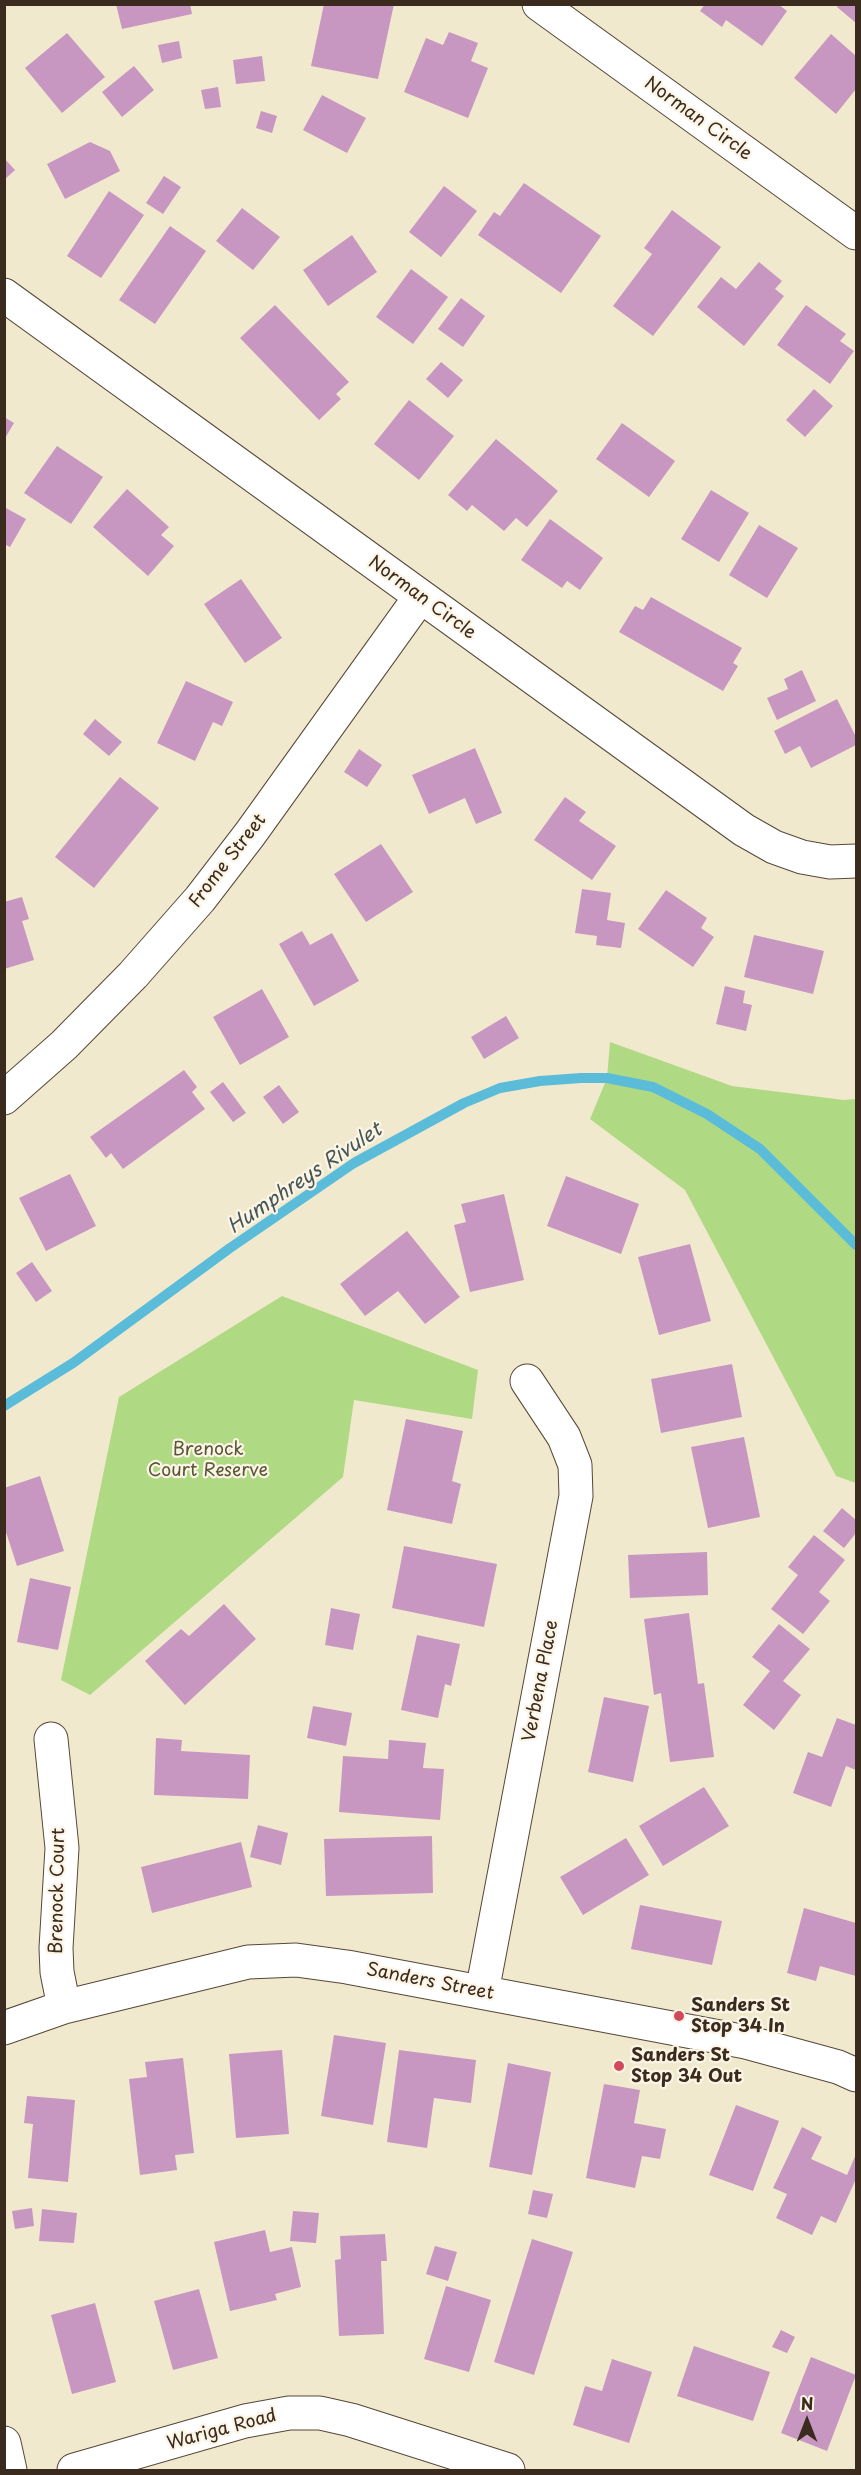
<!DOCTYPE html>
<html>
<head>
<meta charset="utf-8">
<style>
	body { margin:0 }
	#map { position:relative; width:861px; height:2475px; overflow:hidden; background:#f1e9ce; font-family:"Playpen Sans",sans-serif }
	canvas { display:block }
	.frame { position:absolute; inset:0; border:6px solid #3b2a1e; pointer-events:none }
	.north { position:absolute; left:777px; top:2391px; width:60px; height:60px; -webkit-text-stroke:4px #fcf5e5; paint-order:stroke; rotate:0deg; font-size:16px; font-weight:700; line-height:24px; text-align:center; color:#3b2a1e }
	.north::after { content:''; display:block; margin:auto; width:21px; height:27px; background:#3b2a1e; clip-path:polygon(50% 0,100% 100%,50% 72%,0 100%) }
</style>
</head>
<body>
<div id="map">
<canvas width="861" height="2475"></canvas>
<div class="frame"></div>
<div class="north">N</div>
</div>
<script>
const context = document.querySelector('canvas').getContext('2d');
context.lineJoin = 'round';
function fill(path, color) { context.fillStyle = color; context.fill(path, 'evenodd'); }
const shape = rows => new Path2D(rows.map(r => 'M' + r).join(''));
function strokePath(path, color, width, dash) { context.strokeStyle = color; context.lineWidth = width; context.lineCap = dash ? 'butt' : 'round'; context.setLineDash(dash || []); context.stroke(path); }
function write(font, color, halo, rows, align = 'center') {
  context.font = font + ' "Playpen Sans",sans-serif'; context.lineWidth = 4.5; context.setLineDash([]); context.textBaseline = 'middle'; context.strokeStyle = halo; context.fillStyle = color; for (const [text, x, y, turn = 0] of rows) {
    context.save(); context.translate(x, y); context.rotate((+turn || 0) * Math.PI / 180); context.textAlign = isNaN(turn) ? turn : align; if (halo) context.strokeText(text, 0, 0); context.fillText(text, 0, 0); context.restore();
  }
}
fill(shape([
	[610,1042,732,1086,844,1100,856,1099,856,1483,836,1476,685,1190,590,1119,607,1078],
	[282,1296,478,1370,472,1419,354,1400,343,1477,90,1695,61,1680,119,1397]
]), '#b0d984');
strokePath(shape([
	[4,1406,73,1363,230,1248,354,1163,464,1103,500,1088,540,1081,581,1078,607,1078,653,1087,707,1114,760,1149,856,1245]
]), '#5abcd9', 10);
fill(shape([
	[116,4,190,4,192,14,122,29],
	[324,4,394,4,378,79,311,66],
	[705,4,778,4,787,11,762,46,726,20,722,27,700,11],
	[839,4,856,4,856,23,837,7],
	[449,32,478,43,471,61,488,68,468,118,404,92,426,38,443,45],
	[67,33,105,77,62,113,25,68],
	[831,34,856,56,856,89,836,114,794,78],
	[179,41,182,58,162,63,158,45],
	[262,56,265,81,236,84,233,60],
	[134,66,154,90,122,117,102,92],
	[218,87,221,107,205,109,201,90],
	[322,95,366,118,347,153,303,130],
	[261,111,277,116,272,133,256,128],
	[90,142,110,151,120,171,65,199,47,164],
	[4,158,15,170,4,180],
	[164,176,181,187,163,214,146,203],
	[524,183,601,236,561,293,478,235,494,212,500,216],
	[444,186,477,211,441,257,409,232],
	[109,191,144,215,101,278,67,256],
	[242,208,280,237,253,270,216,241],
	[672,210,721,247,653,336,613,306,652,254,644,248],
	[170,226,206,251,155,324,119,300],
	[352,235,377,272,328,306,303,270],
	[759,262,782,281,775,289,784,296,744,346,697,307,721,277,736,289],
	[411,269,448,297,413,344,376,317],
	[461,298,485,316,463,347,438,329],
	[275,305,349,382,336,394,341,399,319,420,240,338],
	[806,305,846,334,840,341,854,351,830,384,777,345],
	[441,362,463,380,448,398,426,379],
	[814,389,833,406,805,437,786,420],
	[409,400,454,436,419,480,374,444],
	[4,417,14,423,4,440],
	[622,423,675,461,649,497,596,459],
	[496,439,558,491,527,527,516,518,504,531,472,505,467,511,448,495],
	[57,446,103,477,71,524,24,493],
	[127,489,169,527,161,535,174,546,148,576,93,527],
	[711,490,749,513,719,562,681,539],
	[4,507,26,519,10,547,4,544],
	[550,519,603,558,580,590,567,581,562,588,521,560],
	[759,525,798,548,767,598,729,575],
	[241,579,282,638,245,663,204,604],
	[651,597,742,648,733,663,738,666,723,691,619,632,635,606,643,610],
	[802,670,816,701,777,720,767,698,788,689,784,679],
	[186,681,233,702,222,726,213,722,195,761,157,743],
	[837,699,856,737,856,745,811,768,800,746,785,754,774,731],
	[95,719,122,742,109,756,83,734],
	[475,748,502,813,476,824,465,798,429,814,412,775],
	[359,749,382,765,367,787,344,772],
	[120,777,159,808,94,888,55,857],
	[565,797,586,812,579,821,616,846,592,880,534,840],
	[381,844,413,892,366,922,334,874],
	[582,889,611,893,607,920,625,923,621,948,596,945,597,936,575,933],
	[666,890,707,918,701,928,714,937,693,967,638,929],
	[22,897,29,919,22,921,34,960,4,969,4,902],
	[302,931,310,945,332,933,359,981,314,1006,279,944],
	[754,935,824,951,813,994,744,977],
	[725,986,745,991,743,1003,752,1005,746,1031,716,1024],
	[262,989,289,1037,240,1065,213,1017],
	[506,1016,519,1038,484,1059,471,1037],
	[184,1070,197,1087,192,1092,205,1109,123,1169,111,1153,106,1158,90,1137],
	[223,1082,246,1113,233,1122,210,1092],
	[279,1085,299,1112,283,1124,263,1097],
	[70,1174,96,1226,46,1251,19,1198],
	[566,1176,639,1204,621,1254,547,1226],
	[504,1194,524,1280,470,1292,454,1225,466,1222,461,1204],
	[407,1231,460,1297,425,1324,398,1291,365,1316,340,1284],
	[690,1244,711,1321,659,1335,638,1257],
	[32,1262,52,1291,36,1302,16,1273],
	[732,1364,742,1417,661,1433,651,1379],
	[406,1419,463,1431,452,1481,461,1484,452,1524,387,1510],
	[744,1437,760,1517,708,1528,691,1447],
	[40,1476,64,1551,17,1566,4,1526,4,1488],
	[842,1508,856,1520,856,1533,844,1548,823,1531],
	[814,1535,845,1560,819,1592,830,1601,803,1634,771,1609,798,1575,788,1567],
	[404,1546,497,1564,484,1627,392,1608],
	[707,1552,708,1595,630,1598,628,1555],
	[30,1578,71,1587,58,1650,17,1642],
	[224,1604,256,1639,185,1705,145,1661,181,1629,189,1636],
	[331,1608,360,1614,353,1650,325,1645],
	[689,1613,698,1684,704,1683,714,1757,670,1762,661,1693,654,1695,644,1619],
	[779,1624,810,1649,783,1681,801,1695,774,1730,743,1705,770,1671,752,1657],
	[417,1635,460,1644,451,1686,445,1684,438,1718,401,1710],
	[604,1697,649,1706,633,1782,588,1772],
	[313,1706,352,1713,346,1746,307,1738],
	[837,1718,856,1725,856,1770,846,1766,831,1807,793,1793,808,1752,822,1757],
	[156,1738,182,1740,181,1751,250,1755,248,1799,154,1795],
	[389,1740,426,1743,423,1768,444,1769,440,1820,339,1812,343,1756,388,1759],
	[704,1787,729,1826,663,1866,639,1826],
	[258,1825,288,1833,281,1865,250,1857],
	[432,1836,433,1893,326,1896,324,1839],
	[626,1838,649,1875,583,1915,560,1877],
	[241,1842,252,1887,152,1913,141,1867],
	[640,1905,722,1921,712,1965,631,1949],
	[804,1908,856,1923,856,1976,820,1966,816,1981,787,1973],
	[334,2035,386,2043,373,2125,321,2116],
	[282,2050,289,2134,236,2138,229,2054],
	[399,2050,476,2060,471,2103,434,2098,427,2148,387,2142],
	[183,2058,194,2153,175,2155,177,2170,140,2175,129,2079,147,2077,145,2062],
	[508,2063,551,2072,532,2175,489,2167],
	[604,2084,640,2090,634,2123,666,2129,660,2159,642,2156,635,2188,586,2178],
	[27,2096,75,2100,68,2182,28,2178,33,2124,24,2123],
	[736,2105,779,2121,753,2191,709,2175],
	[802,2127,822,2137,811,2159,847,2175,856,2154,856,2179,836,2223,821,2216,812,2235,776,2218,787,2194,773,2188],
	[533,2190,553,2194,547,2218,528,2214],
	[32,2208,34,2226,15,2229,12,2211],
	[42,2209,77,2213,74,2243,39,2241],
	[293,2211,319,2213,316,2243,290,2241],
	[265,2230,270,2252,292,2247,301,2287,275,2294,277,2300,230,2311,214,2242],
	[385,2234,387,2261,381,2261,384,2334,339,2336,335,2260,341,2259,340,2236],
	[532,2239,573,2252,534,2375,494,2362],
	[435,2246,457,2252,448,2281,426,2274],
	[446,2286,491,2300,469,2372,424,2359],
	[199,2289,218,2358,173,2370,154,2301],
	[95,2303,116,2382,72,2394,51,2315],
	[781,2330,795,2337,787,2353,772,2347],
	[694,2346,770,2372,753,2421,677,2396],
	[811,2357,856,2375,827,2451,781,2433],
	[612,2359,652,2372,629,2443,573,2425,585,2386,602,2391]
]), '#c797c1');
const minor = shape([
	[539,4,856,233],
	[4,295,744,830,774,847,802,857,830,862,856,861],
	[4,1098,64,1045,133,975,200,899,250,834,420,597],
	[51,1739,62,1848,56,1948,57,1972,64,2007],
	[482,1992,576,1496,575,1465,564,1437,527,1381],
	[4,2028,64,2007,248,1962,296,1960,347,1967,746,2042,838,2067,856,2075],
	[4,2443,10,2470],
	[74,2470,245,2421,289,2413,320,2413,351,2420,508,2470]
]);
strokePath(minor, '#564738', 35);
strokePath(minor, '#fff', 33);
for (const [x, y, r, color] of [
	[679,2016,6,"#d1495b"],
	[619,2066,6,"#d1495b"]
]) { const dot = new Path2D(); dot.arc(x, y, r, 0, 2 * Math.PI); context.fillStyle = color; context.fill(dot); strokePath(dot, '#fcf5e5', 2); }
write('18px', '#3b2a1e', '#fcf5e5', [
	["Norman Circle",698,119,36],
	["Norman Circle",422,598,36],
	["Frome Street",228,861,-52],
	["Verbena Place",541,1681,-79],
	["Brenock Court",58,1891,-89],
	["Sanders Street",430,1982,11],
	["Wariga Road",222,2430,-15]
]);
write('18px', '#585638', '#fcf5e5', [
	["Brenock",208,1450],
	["Court Reserve",208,1471]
]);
write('bold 18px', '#3b2a1e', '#fcf5e5', [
	["Sanders St",691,2006],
	["Stop 34 In",691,2027],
	["Sanders St",631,2056],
	["Stop 34 Out",631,2077]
], 'left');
write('italic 20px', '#445656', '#fcf5e5', [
	["Humphreys Rivulet",305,1179,-34]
]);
</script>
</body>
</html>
